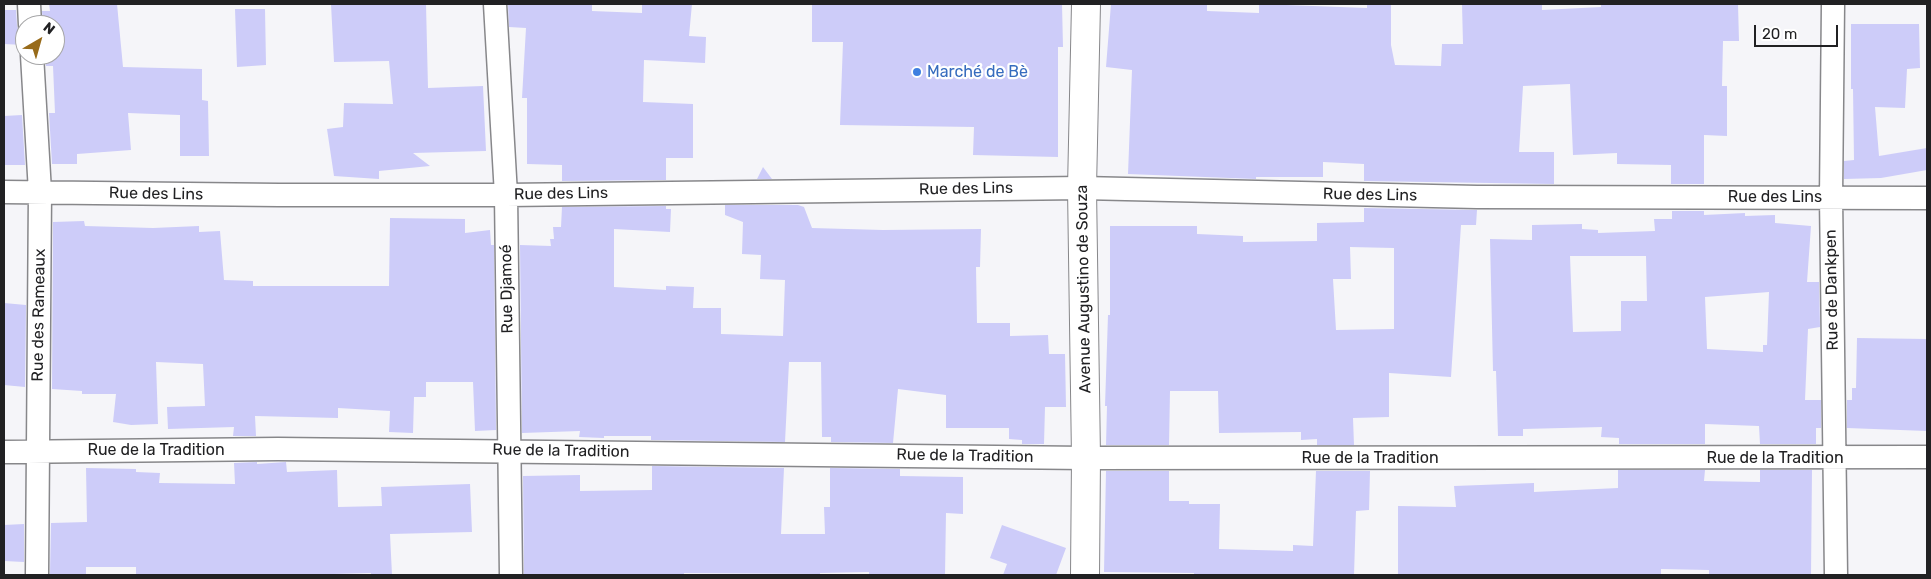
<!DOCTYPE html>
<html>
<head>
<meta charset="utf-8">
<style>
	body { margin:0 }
	#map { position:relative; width:1931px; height:579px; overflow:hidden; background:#f5f5f9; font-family:Rubik,sans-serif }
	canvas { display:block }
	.frame { position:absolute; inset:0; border:5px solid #212123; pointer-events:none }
	.north { position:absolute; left:15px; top:15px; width:50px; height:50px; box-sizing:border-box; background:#fff; border:1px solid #a6a6a7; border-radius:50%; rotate:38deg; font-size:14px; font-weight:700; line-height:20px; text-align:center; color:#212123 }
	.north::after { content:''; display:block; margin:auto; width:18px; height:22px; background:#986b1a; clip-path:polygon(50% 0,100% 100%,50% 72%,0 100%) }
	.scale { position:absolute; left:1754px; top:25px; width:84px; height:22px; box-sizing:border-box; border:2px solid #212123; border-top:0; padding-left:6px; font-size:15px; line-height:18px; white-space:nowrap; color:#212123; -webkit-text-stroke:4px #fff; paint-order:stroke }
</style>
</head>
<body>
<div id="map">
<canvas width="1931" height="579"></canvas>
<div class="frame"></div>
<div class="north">N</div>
<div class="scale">20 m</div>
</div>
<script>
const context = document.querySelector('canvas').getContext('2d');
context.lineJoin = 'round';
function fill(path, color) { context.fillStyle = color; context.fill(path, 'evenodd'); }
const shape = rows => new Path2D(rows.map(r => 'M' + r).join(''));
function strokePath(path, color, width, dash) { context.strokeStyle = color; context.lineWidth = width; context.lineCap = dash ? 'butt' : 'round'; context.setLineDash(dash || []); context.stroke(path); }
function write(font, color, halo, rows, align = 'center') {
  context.font = font + ' Rubik,sans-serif'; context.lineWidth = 4.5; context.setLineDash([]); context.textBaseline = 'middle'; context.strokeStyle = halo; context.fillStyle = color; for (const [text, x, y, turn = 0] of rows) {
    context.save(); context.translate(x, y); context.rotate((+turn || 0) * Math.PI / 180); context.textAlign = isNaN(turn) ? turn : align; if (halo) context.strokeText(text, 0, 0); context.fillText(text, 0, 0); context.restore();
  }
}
fill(shape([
	[49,4,117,4,123,67,202,69,202,100,208,101,209,156,180,156,180,115,128,113,131,150,77,154,77,164,52,164,49,113,55,113,53,66,46,66,45,55,55,55,55,25,43,25,42,11,50,11],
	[331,4,426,4,428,88,483,86,486,151,413,153,430,166,379,171,379,179,334,176,327,129,343,127,344,103,393,104,389,61,334,62],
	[508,4,592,4,592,11,642,13,642,4,692,4,689,36,706,37,705,63,644,60,643,102,693,104,693,158,666,158,666,180,562,181,562,165,527,164,527,98,522,98,526,28,509,27],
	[812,4,1062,4,1063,47,1058,47,1058,157,973,155,974,127,840,125,843,42,812,42],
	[1111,4,1207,4,1207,11,1259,13,1259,4,1367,8,1367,4,1391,4,1391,45,1395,65,1441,66,1442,44,1463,44,1462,4,1542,4,1542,10,1601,7,1601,4,1738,4,1739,41,1723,41,1722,86,1727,86,1727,136,1704,135,1704,184,1671,184,1671,165,1617,164,1617,153,1573,155,1570,84,1523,86,1519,152,1554,152,1554,184,1364,181,1364,164,1323,162,1323,177,1256,177,1256,179,1128,174,1132,70,1106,67],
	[235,9,265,9,266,65,237,67],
	[4,10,16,10,17,26,19,32,25,37,24,45,4,44],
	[1851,24,1919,24,1920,68,1907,69,1905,108,1875,107,1879,156,1927,148,1927,170,1881,178,1844,179,1844,161,1854,160,1853,89,1851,89],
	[22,115,25,165,4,165,4,116],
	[763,167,772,179,757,179],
	[725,205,798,205,804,207,812,228,883,230,981,229,980,267,976,267,977,323,1010,323,1010,336,1048,335,1049,354,1065,354,1066,407,1045,407,1044,444,1022,444,1022,440,1009,439,1009,428,946,428,946,395,898,389,893,443,831,442,831,437,822,437,821,362,789,362,785,442,651,440,651,436,604,436,604,438,579,437,580,431,522,433,520,245,551,246,550,239,554,239,553,227,561,227,562,207,666,206,666,209,671,209,670,232,614,229,614,287,666,290,666,286,694,287,693,308,721,308,721,334,783,336,785,280,760,279,761,255,742,254,743,222,725,215],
	[1364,208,1477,210,1476,225,1461,225,1451,377,1389,373,1389,417,1353,418,1354,445,1317,445,1317,439,1301,440,1301,432,1219,433,1218,391,1170,391,1169,445,1106,445,1107,406,1105,406,1108,315,1110,315,1110,226,1197,226,1197,234,1243,236,1243,242,1317,241,1317,223,1364,222],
	[1350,247,1394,248,1394,329,1336,330,1333,279,1351,279],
	[1672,211,1704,211,1704,215,1745,213,1745,216,1775,215,1775,223,1811,226,1807,282,1819,282,1820,327,1808,329,1805,400,1821,400,1821,428,1816,428,1816,444,1760,444,1759,426,1705,424,1705,444,1619,444,1619,438,1601,437,1602,427,1523,429,1523,436,1498,436,1496,371,1493,371,1490,239,1532,240,1532,225,1582,224,1582,229,1598,230,1598,233,1655,231,1654,219,1672,219],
	[1570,256,1646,256,1647,301,1621,301,1621,331,1573,332],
	[1769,292,1767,345,1763,345,1763,352,1707,349,1705,297],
	[390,218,465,219,465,233,490,230,491,245,494,245,496,430,475,431,473,382,426,382,426,397,414,397,413,433,389,432,390,411,338,408,338,418,255,416,256,436,233,436,234,427,168,429,167,407,205,406,203,364,156,362,158,424,131,425,113,422,116,394,82,394,82,391,52,389,53,222,84,221,85,226,153,228,199,226,199,232,220,231,224,280,253,281,253,286,389,286],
	[4,303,26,305,25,387,4,385],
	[1857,338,1927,339,1927,431,1847,428,1847,400,1852,400,1852,388,1856,388],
	[257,462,257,464,286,462,287,472,337,470,338,507,382,506,381,487,470,484,472,532,390,534,392,575,371,575,371,573,297,575,136,575,136,567,86,567,86,575,50,574,51,523,87,522,86,468,136,469,136,472,160,473,159,483,235,484,234,463],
	[652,466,784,468,781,534,825,534,824,507,830,507,830,468,900,469,900,476,963,477,963,514,946,513,945,575,869,575,869,572,820,573,820,574,684,573,684,575,524,575,523,476,580,475,580,491,652,490],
	[1618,470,1705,470,1704,481,1760,482,1760,470,1812,470,1811,575,1709,575,1709,570,1661,569,1661,575,1398,575,1398,506,1456,507,1454,486,1534,483,1534,492,1618,488],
	[1106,471,1169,471,1169,501,1189,501,1189,504,1220,504,1219,549,1293,551,1293,545,1313,546,1316,471,1370,471,1369,510,1356,511,1354,575,1194,575,1194,573,1104,572],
	[24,524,24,562,4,561,4,525],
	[1002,525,1066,548,1056,575,1003,575,1007,564,990,558]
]), '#cdccf9');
const minor = shape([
	[29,4,30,25],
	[495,4,506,195,511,575],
	[1833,4,1831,197,1836,575],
	[32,55,40,192,37,575],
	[4,192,279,195,506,195,1082,188,1477,197,1927,198],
	[4,452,278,449,1086,458,1927,457]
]);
const secondary = shape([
	[1085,575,1086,458,1082,188,1086,4]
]);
strokePath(minor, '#87878a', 25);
strokePath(secondary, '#87878a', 30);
strokePath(minor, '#fff', 22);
strokePath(secondary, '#fff', 28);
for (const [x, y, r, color] of [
	[917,72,5,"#3f7fe0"]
]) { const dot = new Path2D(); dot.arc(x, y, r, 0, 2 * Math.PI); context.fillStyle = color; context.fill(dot); strokePath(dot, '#fff', 2); }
write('16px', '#366cbe', '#fff', [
	["Marché de Bè",927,72]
], 'left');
write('16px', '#212123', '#fff', [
	["Rue des Lins",966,189,-1],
	["Rue des Lins",156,194,1],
	["Rue des Lins",561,194,-1],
	["Rue des Lins",1370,195,1],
	["Rue des Lins",1775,197],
	["Rue Djamoé",507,289,-91],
	["Avenue Augustino de Souza",1084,289,-91],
	["Rue de Dankpen",1832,290,-91],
	["Rue des Rameaux",39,315,-89],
	["Rue de la Tradition",156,450],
	["Rue de la Tradition",561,451,1],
	["Rue de la Tradition",965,456,1],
	["Rue de la Tradition",1370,458],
	["Rue de la Tradition",1775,458]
]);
</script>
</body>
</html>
